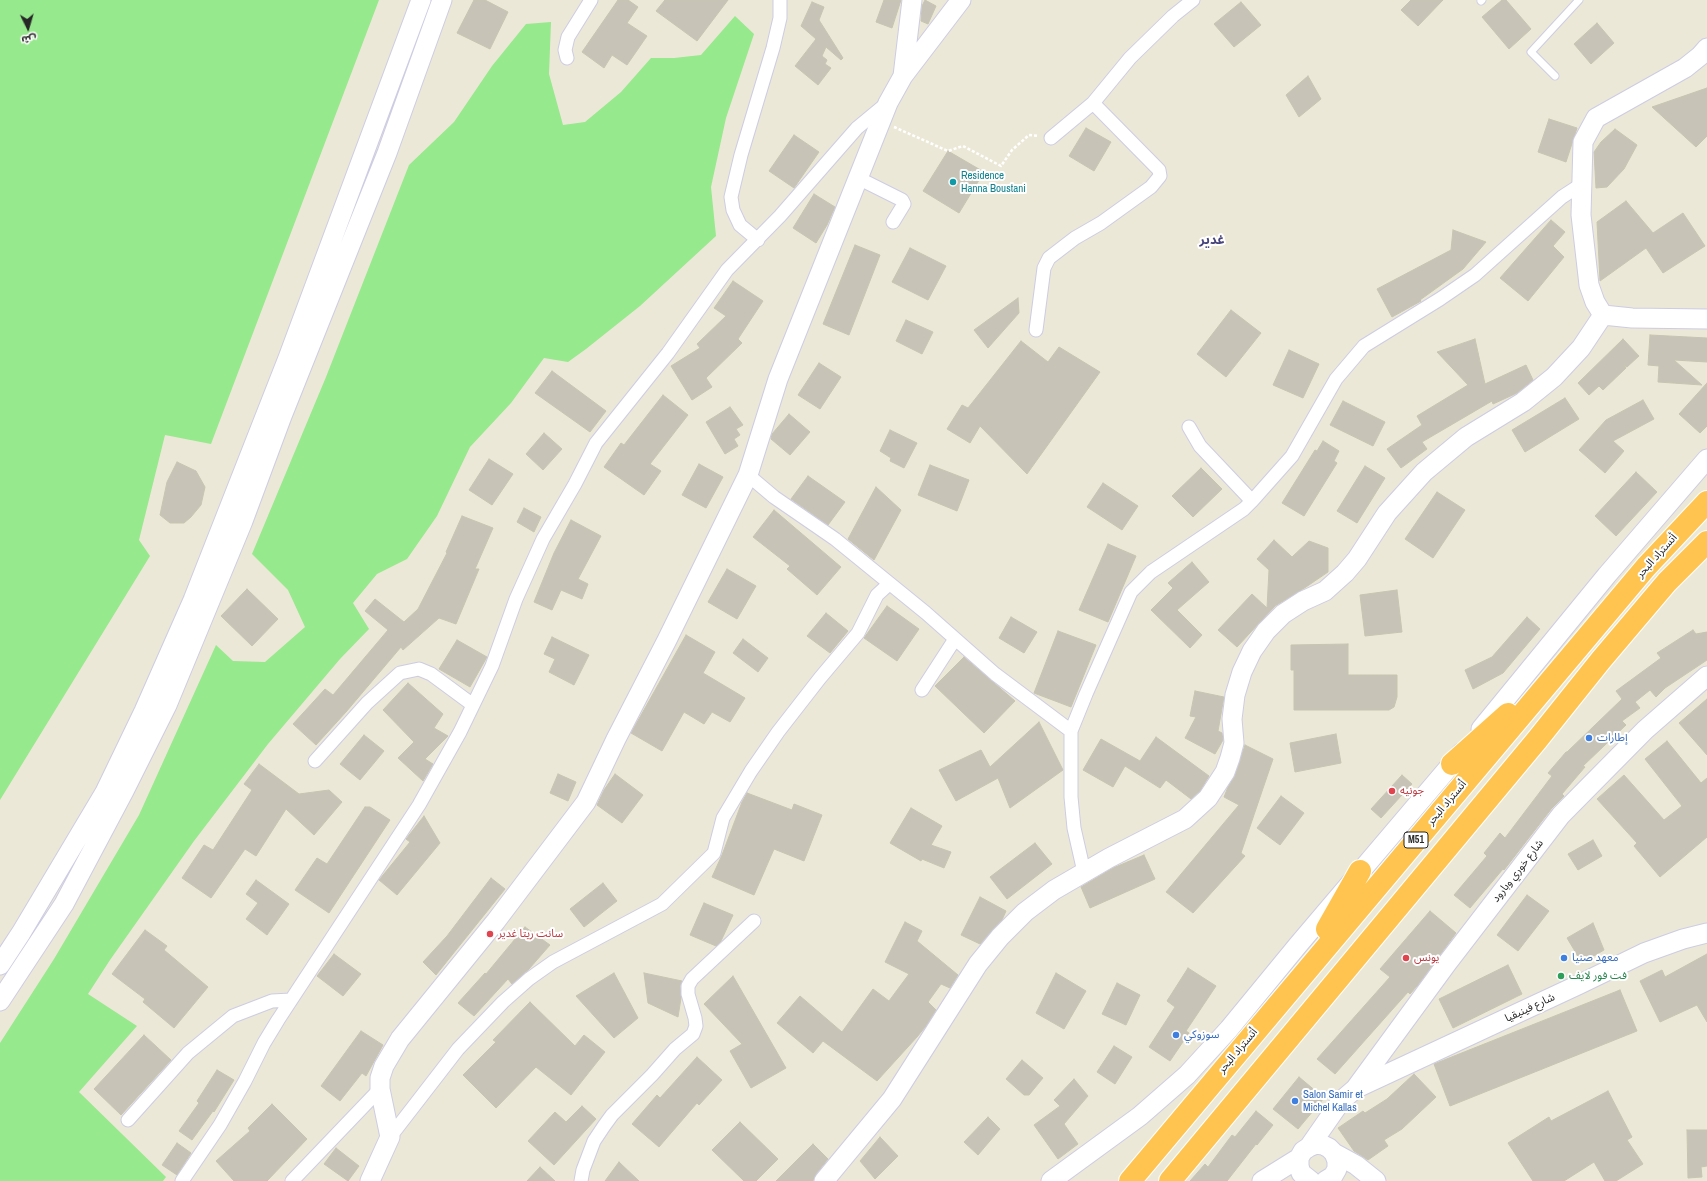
<!DOCTYPE html>
<html>
<head>
<meta charset="utf-8">
<style>
	body { margin:0 }
	#map { position:relative; width:1707px; height:1181px; overflow:hidden; background:#ece8d7; font-family:"Archivo Narrow","Noto Sans Arabic",sans-serif }
	canvas { display:block }
	.north { position:absolute; left:8px; top:8px; width:40px; height:40px; -webkit-text-stroke:3px #fff; paint-order:stroke; rotate:175deg; font-size:11px; font-weight:700; line-height:16px; text-align:center; color:#272727 }
	.north::after { content:''; display:block; margin:auto; width:14px; height:18px; background:#272727; clip-path:polygon(50% 0,100% 100%,50% 72%,0 100%) }
</style>
</head>
<body>
<div id="map">
<canvas width="1707" height="1181"></canvas>
<div class="north">ش</div>
</div>
<script>
const context = document.querySelector('canvas').getContext('2d');
context.lineJoin = 'round';
function fill(path, color) { context.fillStyle = color; context.fill(path, 'evenodd'); }
const shape = rows => new Path2D(rows.map(r => 'M' + r).join(''));
function strokePath(path, color, width, dash) { context.strokeStyle = color; context.lineWidth = width; context.lineCap = dash ? 'butt' : 'round'; context.setLineDash(dash || []); context.stroke(path); }
function write(font, color, halo, rows, align = 'center') {
  context.font = font + ' "Archivo Narrow","Noto Sans Arabic",sans-serif'; context.lineWidth = 4; context.setLineDash([]); context.textBaseline = 'middle'; context.strokeStyle = halo; context.fillStyle = color; for (const [text, x, y, turn = 0] of rows) {
    context.save(); context.translate(x, y); context.rotate((+turn || 0) * Math.PI / 180); context.textAlign = isNaN(turn) ? turn : align; if (halo) context.strokeText(text, 0, 0); context.fillText(text, 0, 0); context.restore();
  }
}
fill(shape([
	[0,0,379,0,211,444,165,435,139,540,150,556,0,800],
	[735,16,754,34,726,118,711,187,716,236,640,306,586,349,568,362,544,358,511,403,470,447,437,516,407,559,377,574,353,603,369,629,340,659,268,744,194,841,110,960,88,994,137,1026,79,1092,166,1177,163,1181,0,1181,0,1043,54,959,139,815,216,645,233,661,265,662,305,627,288,590,252,554,326,377,409,165,454,122,492,66,526,24,551,22,549,74,563,125,585,122,621,92,651,58,674,58,701,55]
]), '#96e98c');
const building = shape([
	[474,0,485,0,508,12,490,49,457,33,474,0],
	[618,0,628,0,638,7,627,23,647,36,627,65,612,55,604,68,582,52,618,0],
	[665,0,728,0,697,41,656,11,665,0],
	[884,0,901,0,892,28,876,22,884,0],
	[925,0,936,6,928,24,921,21,922,6,925,0],
	[1411,0,1443,0,1418,26,1401,10,1411,0],
	[1502,0,1506,0,1531,29,1509,49,1482,17,1502,0],
	[812,2,824,7,819,20,843,58,841,60,826,47,822,56,827,60,825,64,831,68,818,85,795,66,816,39,801,26,812,2],
	[1241,2,1261,25,1234,47,1214,24,1241,2],
	[1597,23,1614,43,1591,64,1574,44,1597,23],
	[1308,76,1321,99,1299,117,1286,95,1308,76],
	[1707,88,1707,136,1696,147,1652,107,1707,88],
	[1549,119,1577,128,1566,162,1538,152,1549,119],
	[1086,128,1111,142,1094,171,1069,156,1086,128],
	[1615,129,1637,145,1624,169,1607,187,1596,188,1594,152,1601,142,1615,129],
	[794,135,819,152,794,188,769,171,794,135],
	[948,151,984,172,959,213,923,191,948,151],
	[814,194,835,207,827,225,816,243,793,228,814,194],
	[1626,201,1653,233,1683,213,1705,246,1663,273,1646,248,1600,281,1597,222,1626,201],
	[1551,220,1565,232,1553,246,1564,257,1528,301,1500,278,1551,220],
	[1453,230,1486,242,1463,269,1420,300,1421,301,1392,317,1377,289,1451,250,1453,230],
	[855,245,880,255,849,335,823,324,855,245],
	[910,248,946,266,928,300,892,282,910,248],
	[733,281,763,301,738,339,742,343,706,378,712,387,692,400,671,366,700,348,697,344,726,316,714,308,733,281],
	[1018,298,1019,313,988,348,974,330,1018,298],
	[1231,310,1261,333,1226,377,1197,354,1231,310],
	[906,320,933,332,922,354,896,341,906,320],
	[1650,335,1707,338,1707,362,1674,360,1702,385,1658,382,1659,366,1648,365,1650,335],
	[1475,339,1485,384,1526,365,1533,380,1517,393,1493,404,1492,401,1422,442,1427,449,1401,468,1387,449,1422,425,1417,416,1468,385,1437,352,1475,339],
	[1623,339,1639,356,1627,367,1624,364,1626,368,1603,390,1599,386,1589,395,1578,383,1623,339],
	[1021,341,1048,362,1059,347,1100,372,1027,474,980,426,970,443,947,429,962,405,968,408,1021,341],
	[1289,350,1319,364,1303,398,1273,385,1289,350],
	[819,363,841,377,820,409,798,395,819,363],
	[552,371,606,411,590,432,535,393,552,371],
	[1707,383,1707,426,1700,433,1679,414,1707,383],
	[663,395,688,415,650,464,661,471,644,495,604,467,621,443,624,445,663,395],
	[1565,398,1579,419,1525,452,1512,430,1565,398],
	[1643,400,1654,419,1613,441,1624,451,1605,473,1579,450,1606,420,1643,400],
	[1343,401,1385,422,1373,446,1330,425,1343,401],
	[730,407,743,425,736,429,740,435,734,439,738,446,725,454,706,422,730,407],
	[789,414,810,432,790,455,771,439,772,434,789,414],
	[890,430,917,443,904,468,890,461,891,458,880,451,890,430],
	[544,433,562,449,543,470,526,454,544,433],
	[1323,441,1339,451,1334,461,1337,463,1304,516,1282,503,1315,450,1317,451,1323,441],
	[489,459,513,474,492,505,469,490,489,459],
	[177,462,196,471,205,487,201,505,191,517,184,523,170,523,160,515,167,482,177,462],
	[699,464,723,477,706,508,682,495,699,464],
	[930,465,969,480,957,511,918,495,930,465],
	[1365,466,1385,478,1357,523,1337,511,1365,466],
	[1201,468,1222,489,1193,517,1172,496,1201,468],
	[1636,472,1657,492,1616,536,1595,516,1636,472],
	[808,476,845,502,828,525,791,499,808,476],
	[1103,483,1138,506,1122,530,1087,507,1103,483],
	[876,487,901,510,874,560,848,539,876,487],
	[1437,492,1465,510,1433,558,1405,539,1437,492],
	[524,508,541,517,534,532,517,522,524,508],
	[774,510,841,567,817,595,787,569,790,566,753,537,774,510],
	[462,516,493,528,475,569,479,569,456,624,439,618,403,650,401,647,346,712,316,745,293,724,325,689,333,695,388,630,365,611,375,599,404,622,418,609,447,553,446,552,462,516],
	[571,520,601,536,578,579,588,584,582,599,561,590,552,610,534,602,554,553,571,520],
	[1274,540,1292,557,1309,541,1328,548,1328,572,1306,587,1275,606,1237,647,1218,630,1252,594,1267,608,1269,570,1257,559,1274,540],
	[1108,544,1136,556,1108,622,1079,610,1108,544],
	[1192,562,1209,582,1177,610,1202,635,1190,648,1151,610,1173,588,1168,583,1192,562],
	[727,569,756,586,737,619,708,602,727,569],
	[247,589,278,619,252,646,221,616,247,589],
	[1397,590,1402,632,1365,636,1360,595,1397,590],
	[887,606,919,629,897,661,864,638,887,606],
	[826,613,848,631,830,653,807,636,826,613],
	[1011,617,1037,632,1024,653,999,638,1011,617],
	[1527,617,1540,629,1503,673,1473,689,1465,670,1492,657,1527,617],
	[1693,630,1696,634,1707,632,1707,660,1665,688,1656,697,1650,690,1635,702,1640,708,1622,721,1626,725,1583,766,1585,767,1562,794,1564,796,1552,808,1504,870,1503,869,1470,908,1454,895,1487,856,1484,853,1500,833,1505,838,1552,776,1548,773,1566,752,1567,752,1622,699,1616,691,1661,658,1657,653,1693,630],
	[1058,631,1096,645,1071,707,1034,693,1058,631],
	[686,635,715,652,703,673,745,698,730,722,712,712,704,724,684,712,662,751,631,733,686,635],
	[552,637,589,655,574,685,549,672,555,659,544,654,552,637],
	[743,639,768,658,758,672,733,653,743,639],
	[457,640,487,657,470,687,439,669,457,640],
	[1348,644,1348,675,1397,675,1397,697,1394,707,1389,710,1294,710,1294,670,1291,670,1291,645,1348,644],
	[964,657,1015,701,984,733,935,686,964,657],
	[408,683,443,714,434,728,448,736,425,759,433,764,423,781,398,758,414,742,383,710,408,683],
	[1195,691,1224,697,1218,731,1222,733,1223,740,1215,754,1185,738,1196,717,1190,716,1195,691],
	[1707,699,1707,755,1679,723,1707,699],
	[1039,722,1063,770,1010,808,998,778,956,801,939,770,981,750,990,767,1039,722],
	[1336,734,1341,763,1295,772,1290,743,1336,734],
	[364,735,384,751,360,780,340,764,364,735],
	[1156,737,1209,776,1200,791,1191,799,1166,780,1160,788,1125,766,1113,787,1083,770,1101,739,1140,761,1156,737],
	[1667,741,1701,783,1707,778,1707,837,1660,877,1634,846,1637,843,1597,799,1624,775,1664,820,1682,806,1645,759,1667,741],
	[1245,745,1273,759,1241,853,1245,856,1193,913,1166,892,1239,805,1224,797,1228,787,1235,776,1245,745],
	[259,764,299,794,329,790,342,802,314,835,286,809,256,856,245,849,211,898,182,878,204,845,213,850,252,790,244,784,259,764],
	[558,774,576,782,568,801,550,793,558,774],
	[615,774,643,795,622,823,597,805,604,790,615,774],
	[1402,775,1412,784,1381,818,1371,809,1402,775],
	[747,793,792,810,794,804,822,815,804,861,774,849,754,895,712,877,722,855,742,802,747,793],
	[1281,796,1304,813,1280,845,1257,828,1281,796],
	[365,807,370,807,390,820,329,913,295,890,317,858,327,864,365,807],
	[911,808,942,826,931,845,951,852,944,868,922,859,921,861,890,843,911,808],
	[424,816,440,843,397,895,379,880,410,842,406,839,424,816],
	[1593,840,1602,856,1578,870,1568,854,1593,840],
	[1035,843,1052,864,1007,899,990,877,1035,843],
	[1144,855,1155,879,1090,908,1081,887,1113,868,1144,855],
	[491,878,505,889,436,975,423,962,447,936,491,878],
	[256,880,289,904,267,935,246,919,258,903,246,894,256,880],
	[603,883,617,901,584,927,570,909,603,883],
	[1527,895,1549,911,1518,951,1497,935,1527,895],
	[980,897,1006,911,1002,920,980,944,961,935,980,897],
	[704,903,733,915,721,941,716,946,690,935,704,903],
	[1430,911,1456,933,1418,985,1410,994,1408,992,1335,1074,1317,1059,1390,977,1380,969,1430,911],
	[905,922,922,931,917,941,958,975,950,988,941,984,928,1002,936,1010,926,1026,917,1037,877,1081,823,1041,813,1053,777,1023,800,996,842,1032,873,989,889,1001,909,974,885,962,905,922],
	[1593,923,1604,950,1582,963,1567,938,1593,923],
	[525,927,550,945,529,969,512,984,508,979,474,1016,458,1003,485,973,486,974,525,927],
	[145,930,167,946,164,950,208,987,174,1028,143,1002,145,999,112,974,145,930],
	[334,954,361,974,343,996,317,976,334,954],
	[1707,954,1707,1022,1697,1005,1660,1022,1640,981,1662,970,1665,977,1707,954],
	[1508,965,1522,994,1453,1028,1439,999,1508,965],
	[1188,968,1216,986,1186,1031,1189,1033,1170,1061,1149,1047,1175,1007,1167,1001,1188,968],
	[614,973,638,1018,614,1038,576,996,614,973],
	[644,973,682,981,680,986,681,998,678,1017,648,1003,644,973],
	[1056,973,1086,991,1064,1029,1036,1013,1056,973],
	[733,976,786,1068,751,1088,730,1051,742,1044,704,1004,733,976],
	[1117,983,1140,995,1126,1025,1102,1014,1117,983],
	[1620,990,1637,1031,1450,1106,1434,1064,1620,990],
	[530,1002,575,1046,584,1035,605,1052,571,1095,536,1067,496,1108,463,1075,496,1042,493,1040,530,1002],
	[361,1031,383,1045,366,1076,362,1073,340,1101,321,1086,361,1031],
	[144,1035,171,1060,121,1115,94,1089,144,1035],
	[1114,1046,1132,1057,1115,1084,1097,1072,1114,1046],
	[697,1057,722,1080,699,1105,697,1103,659,1147,632,1124,657,1095,660,1098,697,1057],
	[1022,1060,1043,1078,1029,1095,1024,1095,1006,1079,1022,1060],
	[217,1070,234,1080,214,1112,213,1111,192,1140,179,1131,199,1103,197,1101,217,1070],
	[1414,1074,1436,1097,1402,1129,1384,1140,1388,1146,1368,1160,1354,1151,1338,1128,1363,1111,1365,1113,1387,1099,1414,1074],
	[1299,1077,1324,1098,1298,1129,1273,1109,1299,1077],
	[1074,1079,1088,1096,1064,1124,1078,1144,1058,1159,1034,1125,1060,1106,1054,1100,1074,1079],
	[1608,1091,1632,1137,1627,1140,1643,1164,1616,1181,1605,1181,1594,1162,1564,1181,1533,1181,1508,1143,1549,1117,1551,1121,1608,1091],
	[272,1104,307,1139,267,1181,234,1181,216,1161,250,1131,248,1128,272,1104],
	[582,1106,596,1119,554,1165,528,1141,555,1112,566,1122,582,1106],
	[1256,1111,1273,1125,1257,1145,1256,1144,1227,1181,1190,1181,1205,1164,1208,1167,1232,1135,1235,1137,1256,1111],
	[988,1117,1000,1129,978,1155,964,1142,988,1117],
	[740,1122,778,1159,756,1181,744,1181,712,1150,740,1122],
	[1687,1130,1707,1130,1707,1166,1701,1167,1702,1177,1688,1178,1687,1130],
	[880,1137,898,1156,875,1179,860,1161,880,1137],
	[177,1143,191,1153,177,1175,162,1165,177,1143],
	[813,1144,828,1159,816,1174,813,1181,776,1181,813,1144],
	[336,1148,359,1166,348,1181,324,1164,336,1148],
	[619,1162,639,1181,605,1181,619,1162],
	[540,1167,555,1181,527,1181,540,1167]
]);
fill(building, '#c7c4b7');
strokePath(building, '#c7c4b1', 1);
const lane = shape([
	[1481,1,1482,0],
	[1555,76,1531,52,1579,0]
]);
const street = shape([
	[567,58,565,50,568,37,591,0],
	[1051,138,1093,103,1130,58,1173,16,1193,0],
	[858,178,902,200,904,204,893,222],
	[758,240,740,225,733,210,731,197,741,155,773,48,780,18,780,0],
	[1036,330,1044,268,1049,258,1075,238,1101,223,1151,187,1160,176,1159,170,1093,103],
	[1189,427,1200,446,1252,501],
	[748,475,774,497,835,539,926,613,995,674,1071,731],
	[922,690,955,639],
	[315,761,367,703,400,673,419,669,431,674,473,705],
	[1084,872,1074,828,1071,797,1071,731,1086,694,1131,592,1151,572,1244,509,1252,501,1292,456,1336,379,1364,346,1440,299,1475,275,1562,197,1582,184],
	[128,1120,188,1053,233,1016,272,1001,291,1000],
	[390,1137,458,1049,503,1002,529,979,553,962,662,904,714,853,723,818,751,771,778,732,820,678,858,633,877,595,889,584],
	[182,1181,220,1125,245,1081,264,1043,278,1020,419,805,460,732,492,666,516,599,543,539,575,484,596,443,668,353,727,270,780,216,857,128,886,104],
	[292,1181,380,1089],
	[581,1181,583,1170,594,1141,604,1126,612,1115,652,1075,675,1049,693,1034,696,1026,695,1018,688,994,688,986,692,979,754,921]
]);
const secondary = shape([
	[1707,48,1700,56,1685,68,1596,118,1583,142,1581,215,1589,285,1595,302,1603,315,1632,318,1707,319],
	[903,76,912,0],
	[1481,729,1607,575,1707,459],
	[0,965,21,933,105,792,144,711,193,600,288,358,421,0],
	[0,1001,64,904,124,791,167,705,243,521,282,416,387,153,442,0],
	[1357,1088,1578,985,1644,953,1683,939,1707,933],
	[1309,1147,1341,1101,1355,1089,1448,962,1561,815,1645,730,1707,676],
	[1334,1153,1356,1165,1376,1181],
	[370,1181,390,1137,380,1089,380,1078,384,1066,400,1039,496,921,586,802,616,739,667,640,748,475,778,379,888,103,903,76,961,0],
	[824,1181,892,1099,978,964,1000,937,1025,912,1054,890,1109,858,1185,819,1208,798,1225,772,1230,758,1234,743,1232,719,1235,695,1242,672,1252,651,1266,631,1283,614,1303,601,1325,591,1345,573,1357,559,1387,513,1424,472,1466,437,1523,402,1554,377,1581,348,1603,315],
	[1051,1181,1140,1116,1187,1075,1229,1029,1298,945,1461,753],
	[1262,1181,1299,1158],
	[1311,1181,1301,1173,1299,1166,1299,1158,1303,1151,1309,1147,1316,1144,1323,1145,1329,1148,1334,1153,1337,1161,1337,1169,1333,1176,1325,1181]
]);
const highway = shape([
	[1452,764,1508,714],
	[1327,929,1360,871],
	[1130,1181,1646,567,1707,502],
	[1170,1181,1537,740,1601,660,1667,582,1707,542]
]);
strokePath(lane, '#cdcce3', 9);
strokePath(street, '#cdcce3', 15);
strokePath(secondary, '#cdcce3', 21);
strokePath(highway, '#fff', 24);
strokePath(shape([
	[894,127,948,151,963,146,1001,166,1012,150,1029,135,1039,136]
]), '#fff', 2.5, [3, 2]);
strokePath(lane, '#fff', 7);
strokePath(street, '#fff', 13);
strokePath(secondary, '#fff', 19);
strokePath(highway, '#ffc44f', 22);
for (const [x, y, r, color] of [
	[953,182,4,"#0f9aa8"],
	[1589,738,4,"#3f7fe0"],
	[1392,791,4,"#e0444e"],
	[490,934,4,"#e0444e"],
	[1406,958,4,"#e0444e"],
	[1564,958,4,"#3f7fe0"],
	[1561,976,4,"#2e9e5b"],
	[1176,1035,4,"#3f7fe0"],
	[1295,1101,4,"#3f7fe0"]
]) { const dot = new Path2D(); dot.arc(x, y, r, 0, 2 * Math.PI); context.fillStyle = color; context.fill(dot); strokePath(dot, '#fff', 1.5); }
for (const [x, y, w] of [
	[1416,840,24]
]) { const box = new Path2D(); box.roundRect(x - w / 2, y - 8, w, 16, 3); context.fillStyle = '#fff'; context.fill(box); strokePath(box, '#272727', 1); }
write('bold 10px', '#272727', null, [
	["M51",1416,840]
]);
write('11px', '#0d838f', '#fff', [
	["Residence",961,176],
	["Hanna Boustani",961,189]
], 'left');
write('11px', '#272727', '#fff', [
	["أتستراد البحر",1657,556,-48],
	["أتستراد البحر",1447,803,-50],
	["شارع خوري وبارود",1518,871,-52],
	["شارع فينيقيا",1530,1008,-25],
	["أتستراد البحر",1238,1051,-50]
]);
write('11px', '#366cbe', '#fff', [
	["إطارات",1597,738],
	["معهد صنيا",1572,958],
	["سوزوكي",1184,1035],
	["Salon Samir et",1303,1095],
	["Michel Kallas",1303,1108]
], 'left');
write('11px', '#be3a42', '#fff', [
	["جونيه",1400,791],
	["سانت ريتا غدير",498,934],
	["يونس",1414,958]
], 'left');
write('11px', '#27864d', '#fff', [
	["فت فور لايف",1569,976]
], 'left');
write('bold 13px', '#47447c', '#fff', [
	["غدير",1212,241]
]);
</script>
</body>
</html>
